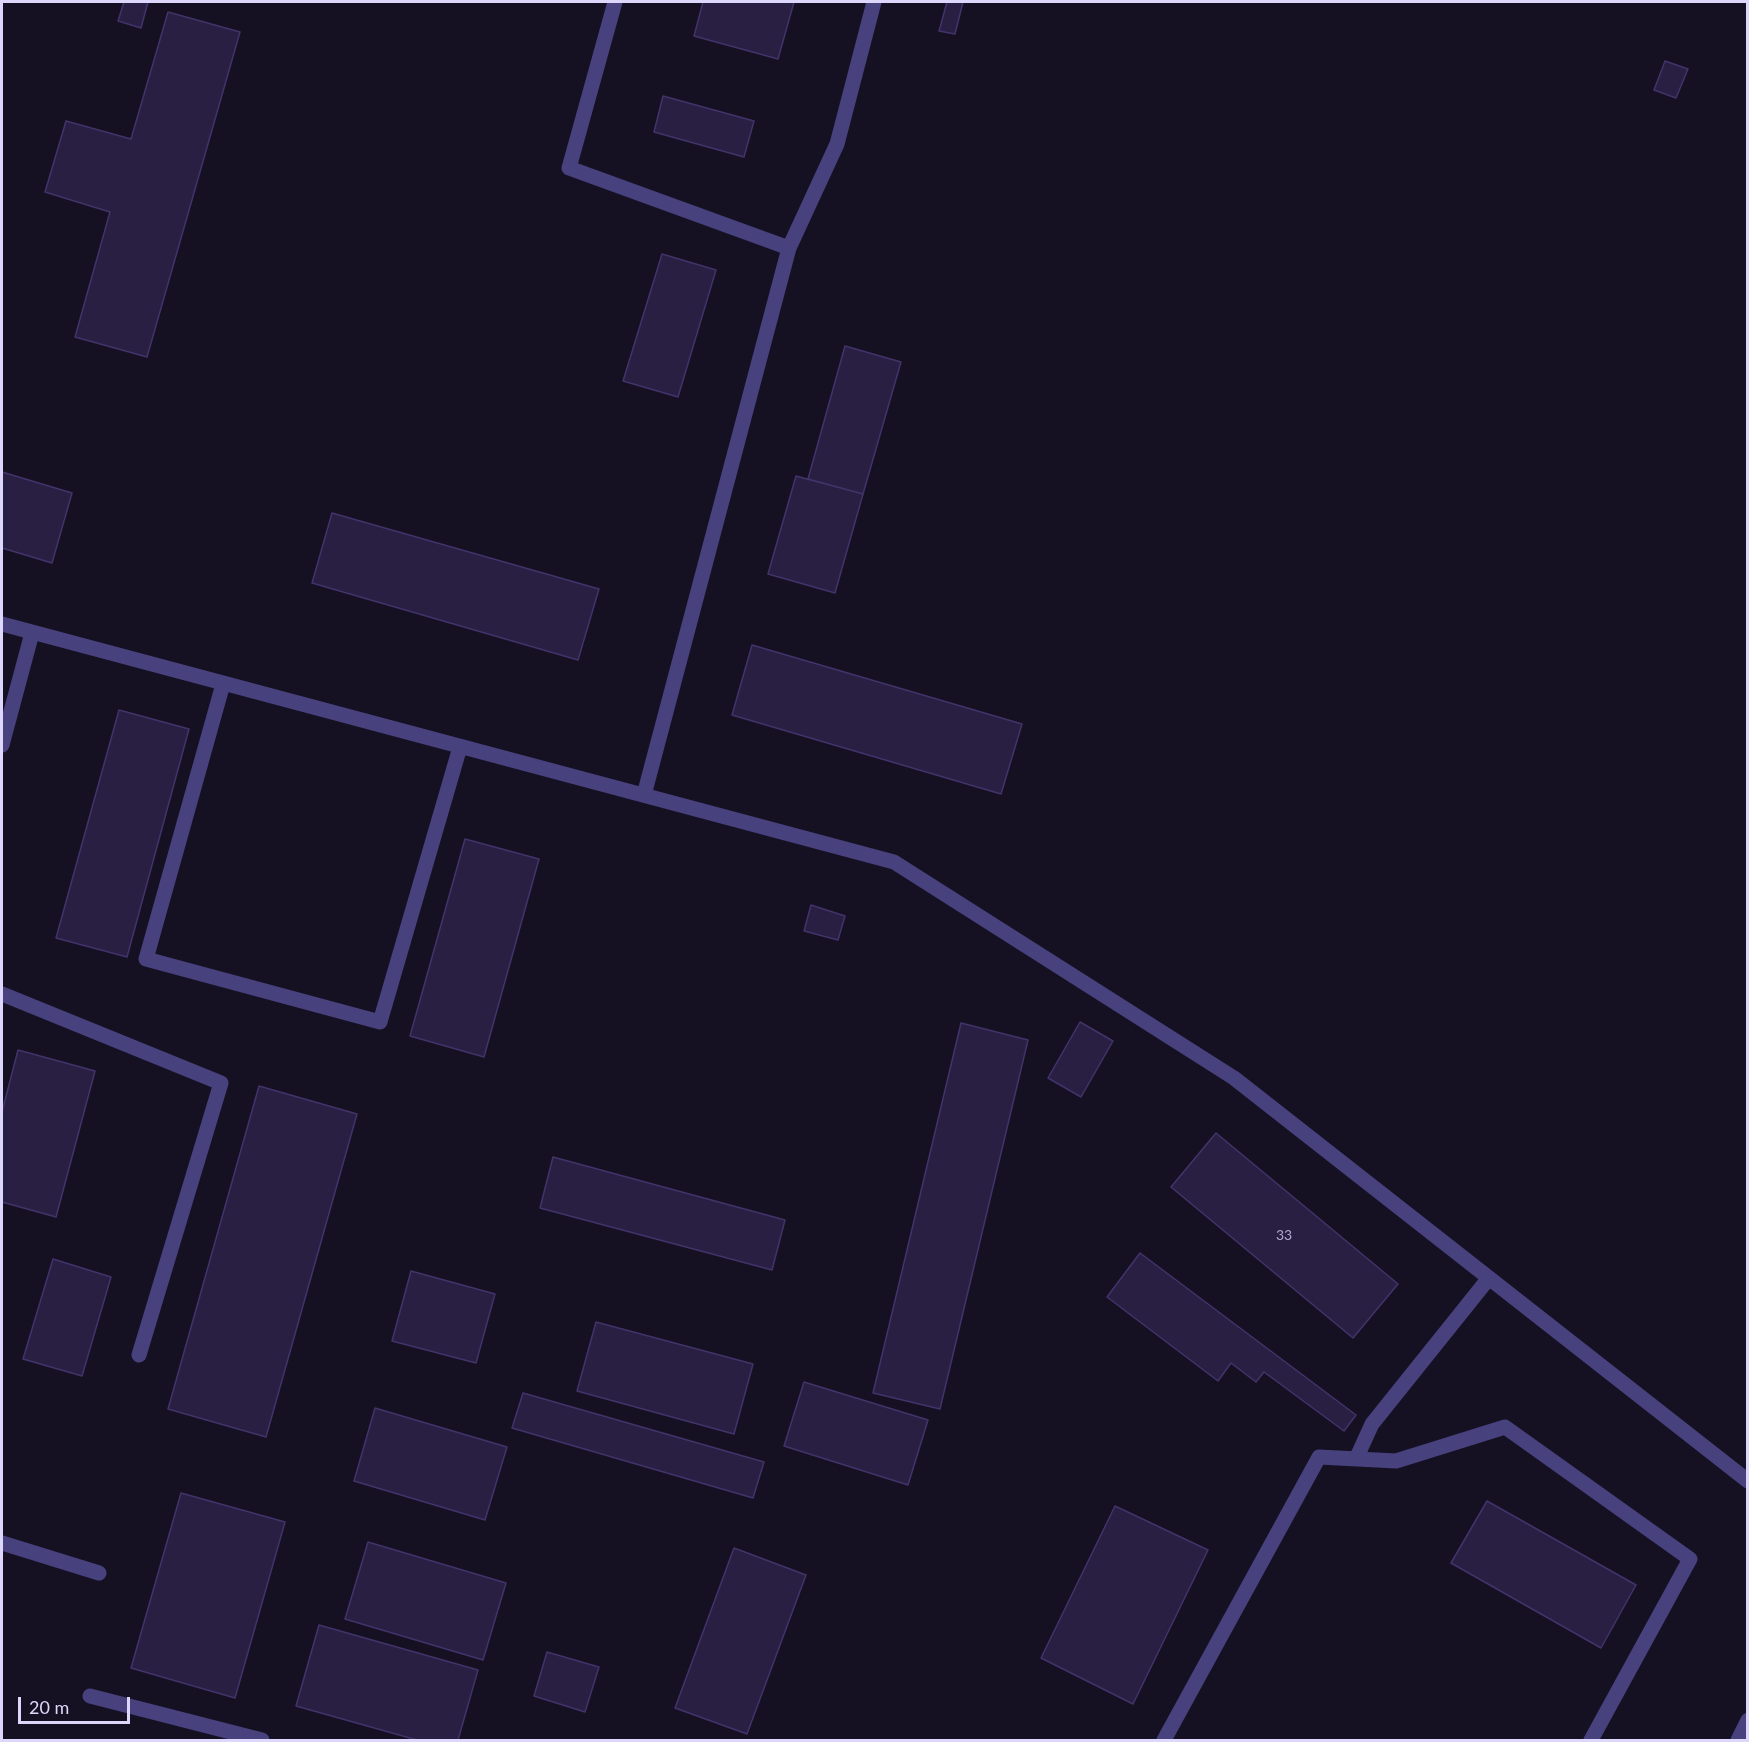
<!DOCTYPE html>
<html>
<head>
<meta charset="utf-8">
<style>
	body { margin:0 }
	#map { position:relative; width:1749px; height:1742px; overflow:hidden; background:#151123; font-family:Lato,sans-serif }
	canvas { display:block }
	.frame { position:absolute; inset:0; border:3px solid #ddd7fb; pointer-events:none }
	.scale { position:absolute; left:18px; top:1697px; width:112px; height:27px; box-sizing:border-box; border:3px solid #ddd7fb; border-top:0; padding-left:8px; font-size:18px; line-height:21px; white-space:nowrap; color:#ddd7fb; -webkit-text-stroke:4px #151123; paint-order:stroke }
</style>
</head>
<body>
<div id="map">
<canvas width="1749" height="1742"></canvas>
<div class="frame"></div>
<div class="scale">20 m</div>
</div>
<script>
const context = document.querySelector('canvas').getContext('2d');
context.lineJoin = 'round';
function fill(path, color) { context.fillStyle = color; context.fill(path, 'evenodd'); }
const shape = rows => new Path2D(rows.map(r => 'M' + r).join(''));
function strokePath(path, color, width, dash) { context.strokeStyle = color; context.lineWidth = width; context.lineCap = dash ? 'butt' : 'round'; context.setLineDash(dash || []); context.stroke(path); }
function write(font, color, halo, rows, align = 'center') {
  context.font = font + ' Lato,sans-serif'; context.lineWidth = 4.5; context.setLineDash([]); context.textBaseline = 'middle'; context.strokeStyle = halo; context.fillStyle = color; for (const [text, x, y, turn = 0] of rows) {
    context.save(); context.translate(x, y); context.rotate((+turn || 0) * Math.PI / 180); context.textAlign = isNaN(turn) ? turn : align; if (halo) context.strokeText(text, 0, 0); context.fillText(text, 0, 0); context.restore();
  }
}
const building = shape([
	[124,2,148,2,141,28,118,21,124,2],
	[703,2,794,2,778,59,694,36,703,2],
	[947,2,963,2,955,34,939,31,947,2],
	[168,12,240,32,147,357,75,337,110,212,45,192,66,121,131,139,168,12],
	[1665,61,1688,69,1676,98,1654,90,1665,61],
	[663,96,754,121,744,157,654,132,663,96],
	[662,254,716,270,678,397,623,381,662,254],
	[845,346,901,362,863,494,808,479,845,346],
	[2,472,72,493,52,563,2,548,2,472],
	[796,476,863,494,835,593,768,574,796,476],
	[332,513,599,589,578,660,312,583,332,513],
	[752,645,1022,724,1001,794,732,715,752,645],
	[119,710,189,729,127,957,56,938,119,710],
	[465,839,539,859,484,1057,410,1036,465,839],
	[811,905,845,916,838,940,804,931,811,905],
	[1080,1022,1113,1041,1081,1097,1048,1078,1080,1022],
	[961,1023,1028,1040,940,1409,873,1393,961,1023],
	[18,1050,95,1071,56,1217,2,1202,2,1112,18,1050],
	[259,1086,357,1114,266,1437,168,1409,259,1086],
	[1216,1133,1398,1284,1353,1338,1171,1187,1216,1133],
	[553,1157,785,1220,772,1270,540,1208,553,1157],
	[1140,1253,1356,1415,1344,1431,1264,1372,1256,1382,1231,1363,1218,1381,1107,1297,1140,1253],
	[53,1259,111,1277,82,1376,23,1359,53,1259],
	[411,1271,495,1294,476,1363,392,1341,411,1271],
	[596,1322,753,1364,734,1434,577,1391,596,1322],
	[804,1382,928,1420,908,1485,784,1446,804,1382],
	[523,1393,764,1462,753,1498,512,1428,523,1393],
	[375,1408,507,1447,485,1520,354,1481,375,1408],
	[181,1493,285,1522,235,1698,131,1668,181,1493],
	[1487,1501,1636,1585,1601,1648,1451,1563,1487,1501],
	[1115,1506,1208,1550,1133,1704,1041,1658,1115,1506],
	[368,1542,506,1583,483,1660,345,1619,368,1542],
	[734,1548,806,1575,747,1734,675,1708,734,1548],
	[319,1625,478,1670,458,1740,417,1740,296,1706,319,1625],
	[547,1652,599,1667,585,1712,534,1696,547,1652]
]);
fill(building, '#281f42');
strokePath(building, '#42346b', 1.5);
strokePath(shape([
	[615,2,569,168,789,248,644,795],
	[789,248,837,144,874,2],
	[2,624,894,862,1234,1078,1748,1481],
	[223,684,146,959,380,1022,460,747],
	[2,745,32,633],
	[2,994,221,1083,139,1355],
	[1356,1459,1372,1424,1489,1278],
	[2,1543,99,1573],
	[90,1696,262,1740],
	[1164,1740,1319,1457,1396,1461,1505,1427,1690,1559,1591,1740],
	[1738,1740,1748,1720]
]), '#47417d', 15);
write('14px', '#b0a9cd', null, [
	["33",1284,1235]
]);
</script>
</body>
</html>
